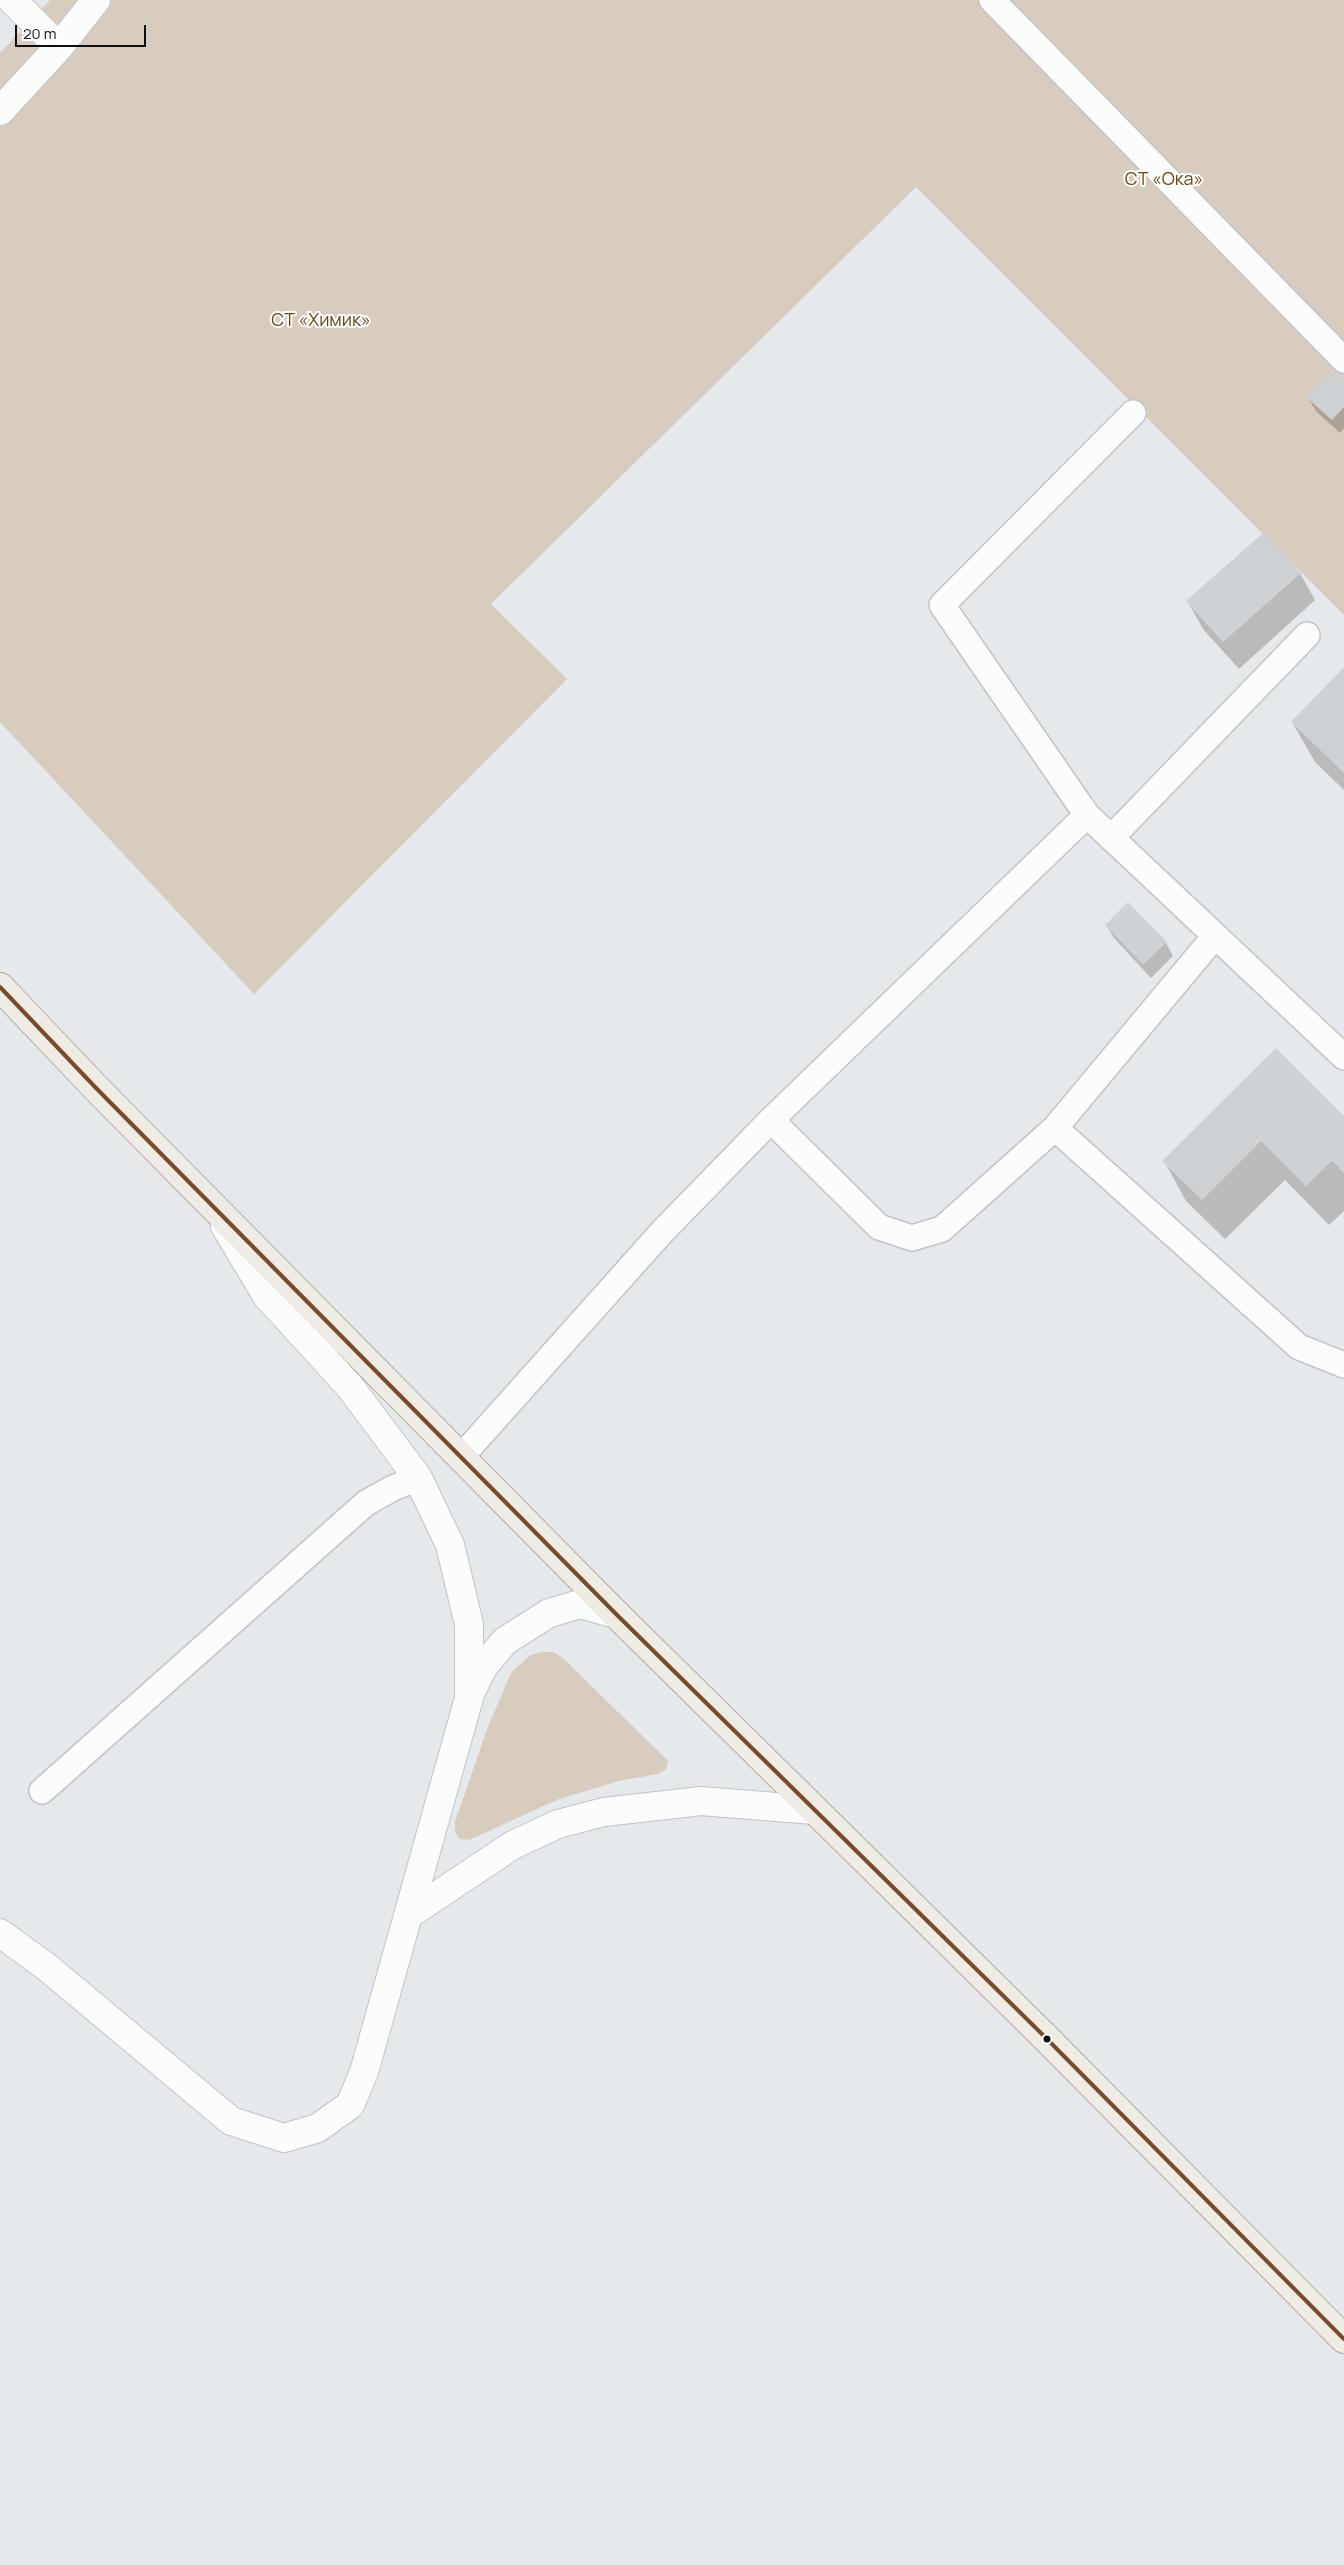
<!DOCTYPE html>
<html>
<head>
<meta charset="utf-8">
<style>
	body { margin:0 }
	#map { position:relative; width:1344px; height:2565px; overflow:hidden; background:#e6e9ec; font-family:Manrope,sans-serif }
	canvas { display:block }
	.scale { position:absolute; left:15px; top:25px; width:131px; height:22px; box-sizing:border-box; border:2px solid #0d0f11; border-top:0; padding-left:6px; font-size:15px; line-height:18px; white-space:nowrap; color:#0d0f11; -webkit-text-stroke:4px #fff; paint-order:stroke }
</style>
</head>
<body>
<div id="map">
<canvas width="1344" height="2565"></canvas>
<div class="scale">20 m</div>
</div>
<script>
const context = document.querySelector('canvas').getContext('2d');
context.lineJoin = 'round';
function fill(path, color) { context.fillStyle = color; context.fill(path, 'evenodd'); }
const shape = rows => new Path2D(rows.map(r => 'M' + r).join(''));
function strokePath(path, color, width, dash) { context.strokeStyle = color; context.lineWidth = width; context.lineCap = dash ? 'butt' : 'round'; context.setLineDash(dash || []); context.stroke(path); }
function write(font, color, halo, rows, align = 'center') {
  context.font = font + ' Manrope,sans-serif'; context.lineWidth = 4; context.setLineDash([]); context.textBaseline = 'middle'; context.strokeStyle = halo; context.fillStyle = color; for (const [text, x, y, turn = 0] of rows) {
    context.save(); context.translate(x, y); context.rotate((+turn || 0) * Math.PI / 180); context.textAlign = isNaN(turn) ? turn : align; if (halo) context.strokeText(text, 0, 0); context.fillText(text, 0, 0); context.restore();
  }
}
fill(shape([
	[50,0,1344,0,1344,615,916,187,491,604,567,679,254,994,0,722,0,53],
	[541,1652,554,1652,564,1659,668,1761,666,1769,658,1774,619,1781,559,1799,469,1840,460,1839,455,1832,455,1822,487,1729,511,1673,529,1656]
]), '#d8ccbe');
fill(shape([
	[1344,380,1344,428,1340,433,1316,411,1308,398],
	[1300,573,1315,600,1239,669,1203,629,1188,602],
	[1344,669,1344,790,1315,762,1292,722],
	[1106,925,1166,943,1173,956,1151,978,1114,938],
	[1344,1118,1344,1211,1329,1225,1285,1180,1225,1239,1186,1201,1164,1161]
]), '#0003');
fill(shape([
	[1333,369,1344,379,1344,407,1332,420,1307,398],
	[1264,532,1301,573,1223,642,1186,601],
	[1344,667,1344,773,1291,722],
	[1128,902,1167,942,1143,965,1105,925],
	[1276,1048,1344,1116,1344,1173,1332,1161,1306,1186,1261,1141,1202,1200,1162,1161]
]), '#cfd2d4');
const service = shape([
	[992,0,1344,360],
	[1087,815,942,605,1133,413],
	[1111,838,1307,635],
	[771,1120,879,1227,912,1238,942,1229,1055,1128,1215,936],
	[1055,1128,1299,1347,1344,1365],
	[461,1457,661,1233,771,1120,1087,815,1344,1057],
	[42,1791,366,1503,393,1488,418,1478]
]);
const minor = shape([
	[12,0,59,47],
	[0,111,59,47,96,0],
	[470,1694,483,1667,505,1641,549,1613,580,1604,616,1614],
	[408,1915,513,1845,558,1824,604,1812,701,1801,814,1810],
	[0,1933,48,1968,231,2121,284,2138,318,2128,350,2105,364,2072,469,1698,469,1624,450,1545,418,1478,350,1387,267,1296,225,1226]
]);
const primary = shape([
	[0,987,96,1088,616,1614,1045,2037,1344,2339]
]);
strokePath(service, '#c2c4c7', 28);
strokePath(minor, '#c2c4c7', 30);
strokePath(primary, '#b0aaa1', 30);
strokePath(service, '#fbfcfc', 25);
strokePath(minor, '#fbfcfc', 28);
strokePath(primary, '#efebe5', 28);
strokePath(shape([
	[0,987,96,1088,616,1614,1045,2037,1344,2339]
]), '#7a4b2a', 4);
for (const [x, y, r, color] of [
	[1047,2039,4.5,"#0d0f11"]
]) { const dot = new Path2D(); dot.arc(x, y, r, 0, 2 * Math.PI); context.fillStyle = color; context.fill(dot); strokePath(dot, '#fff', 2); }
write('18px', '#694815', '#fff', [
	["СТ «Ока»",1164,180],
	["СТ «Химик»",321,321]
]);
</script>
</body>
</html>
